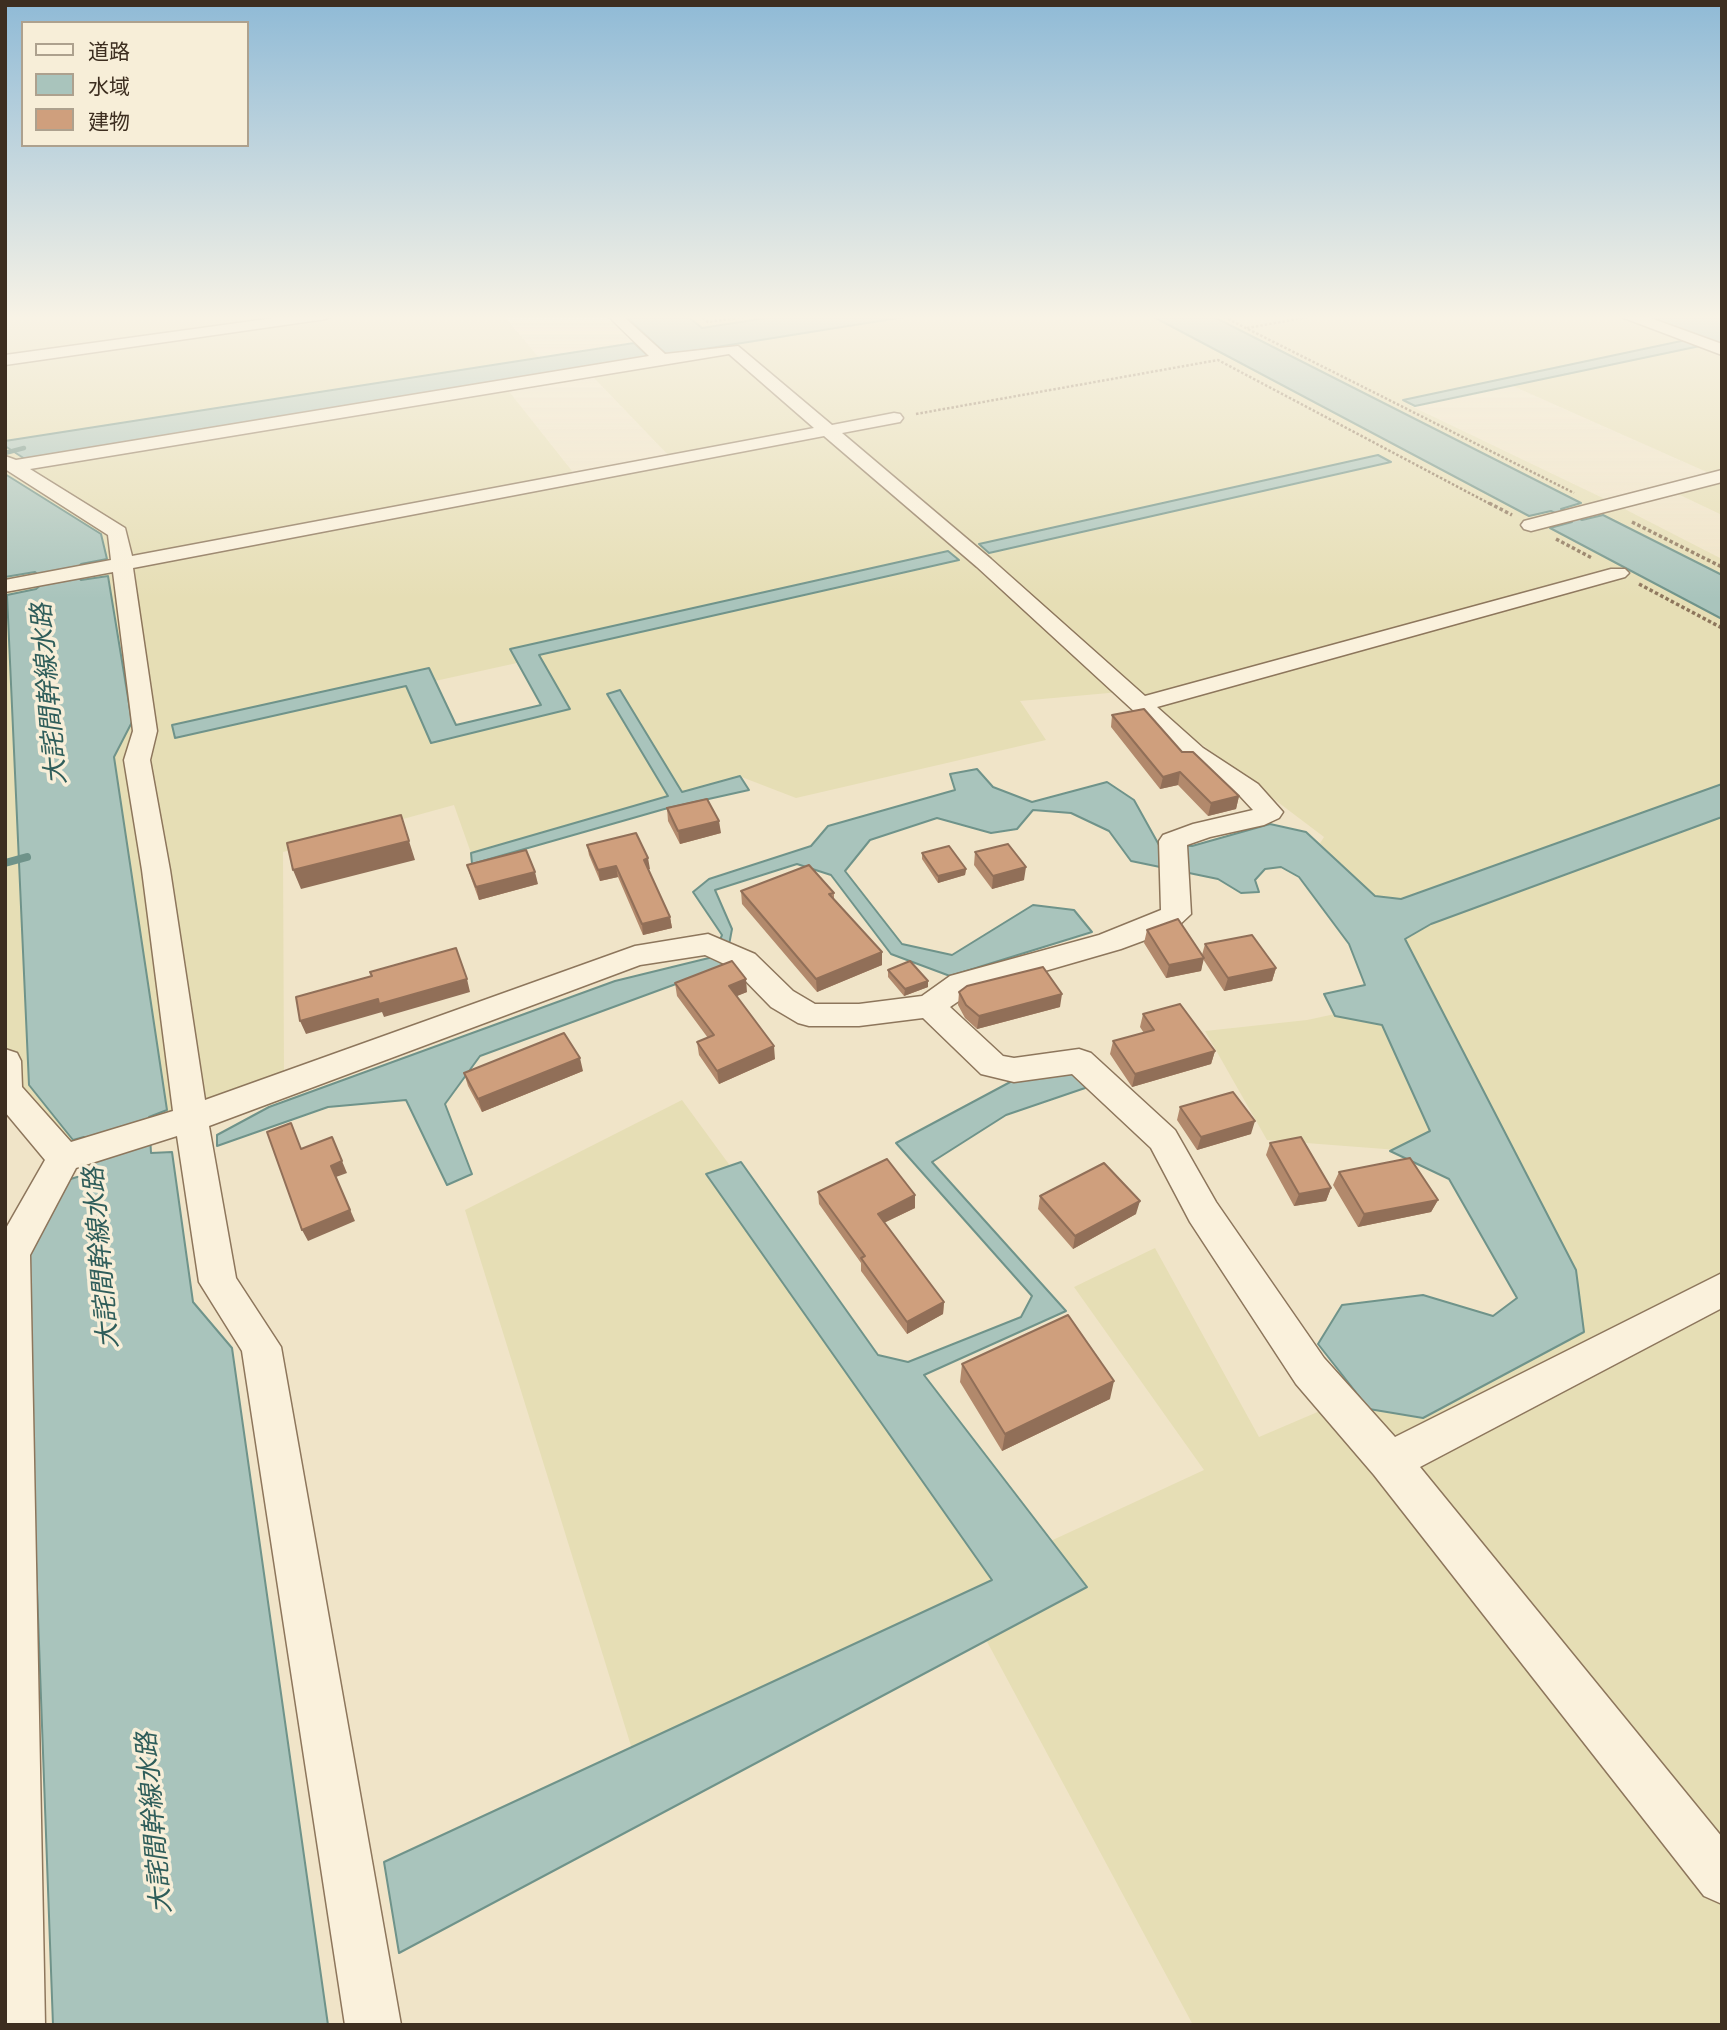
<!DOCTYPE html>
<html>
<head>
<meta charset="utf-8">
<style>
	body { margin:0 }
	#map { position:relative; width:1727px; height:2030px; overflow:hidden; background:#f0e4c8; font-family:Merriweather,"Noto Sans JP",serif }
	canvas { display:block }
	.frame { position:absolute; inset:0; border:7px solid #3d2e20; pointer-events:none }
	.legend { position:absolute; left:21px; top:21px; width:228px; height:126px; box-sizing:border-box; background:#f7eed8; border:2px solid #ada18e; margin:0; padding:9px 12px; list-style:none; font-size:21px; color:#3d2e20 }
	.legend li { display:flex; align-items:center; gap:14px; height:35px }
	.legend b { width:35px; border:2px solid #ada18e }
</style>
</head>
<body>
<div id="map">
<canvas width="1727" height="2030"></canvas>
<div class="frame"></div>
<ul class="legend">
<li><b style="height:9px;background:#faf1dc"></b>道路</li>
<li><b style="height:19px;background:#a9c4bc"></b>水域</li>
<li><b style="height:19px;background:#cf9f7d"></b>建物</li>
</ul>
</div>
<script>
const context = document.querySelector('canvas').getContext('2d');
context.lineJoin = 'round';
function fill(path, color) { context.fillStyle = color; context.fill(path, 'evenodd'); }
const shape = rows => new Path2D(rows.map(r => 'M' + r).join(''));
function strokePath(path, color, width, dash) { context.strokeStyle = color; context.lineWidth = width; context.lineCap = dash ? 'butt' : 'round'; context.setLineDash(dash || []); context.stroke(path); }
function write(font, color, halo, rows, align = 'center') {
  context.font = font + ' Merriweather,"Noto Sans JP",serif'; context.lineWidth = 7; context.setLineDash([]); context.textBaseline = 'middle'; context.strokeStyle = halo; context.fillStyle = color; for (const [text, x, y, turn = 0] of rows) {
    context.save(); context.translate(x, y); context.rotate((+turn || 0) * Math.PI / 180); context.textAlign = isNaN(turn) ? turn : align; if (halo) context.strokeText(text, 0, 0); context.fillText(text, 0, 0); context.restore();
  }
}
fill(shape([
	[5,315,503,315,542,361,492,370,576,476,671,458,574,357,649,344,620,315,1722,315,1722,515,1663,487,1709,473,1506,383,1409,405,1609,501,1722,559,1722,2025,1193,2025,970,1610,636,1762,465,1210,682,1100,1016,1557,1204,1470,1074,1287,1155,1248,1259,1437,1552,1312,1450,1154,1267,1140,1205,1031,1307,1020,1400,1000,1309,861,1324,837,1131,691,1020,701,1046,740,796,798,739,776,471,853,454,805,283,852,284,1076,68,1148,5,1085],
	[517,663,541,705,456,725,435,681]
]), '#e6deb5');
const water = shape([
	[624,315,686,315,702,328,785,315,917,315,667,355,624,315],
	[1150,315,1210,315,1581,503,1561,509,1582,520,1603,515,1722,575,1722,619,1550,528,1572,522,1551,511,1529,516,1150,315],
	[1639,315,1722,316,1722,344,1710,340,1639,315],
	[1686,340,1700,346,1415,406,1403,400,1686,340],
	[634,343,650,358,25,459,5,446,5,441,634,343],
	[1378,455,1391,462,989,553,979,544,1378,455],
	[5,474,101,534,107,559,81,564,77,569,39,576,35,572,5,577,5,474],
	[948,551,959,560,539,655,570,709,431,743,406,686,175,738,172,725,429,668,456,725,541,705,510,649,948,551],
	[108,576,132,722,114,757,167,1110,149,1117,151,1153,172,1152,193,1302,232,1348,328,2025,53,2025,25,1262,64,1181,87,1174,84,1137,73,1140,29,1085,7,595,36,589,42,584,78,577,81,580,108,576],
	[620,690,682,792,740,776,749,790,668,808,472,864,471,853,668,796,607,694,620,690],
	[977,769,993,787,1032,802,1107,782,1134,800,1159,845,1192,846,1270,824,1306,832,1375,896,1401,899,1722,784,1722,817,1431,924,1405,939,1576,1270,1584,1332,1423,1418,1369,1409,1318,1344,1342,1305,1423,1295,1493,1316,1517,1298,1449,1179,1390,1151,1430,1131,1382,1025,1335,1016,1324,994,1365,985,1349,944,1299,877,1281,867,1265,869,1255,880,1259,892,1241,893,1218,879,1131,861,1109,831,1071,813,1033,810,1017,829,991,833,937,818,870,840,845,871,902,944,952,955,1033,905,1074,910,1092,932,950,976,891,954,831,875,797,864,715,890,732,929,725,966,480,1056,445,1104,472,1174,447,1185,406,1100,328,1107,217,1146,217,1135,269,1107,615,981,713,957,722,935,693,892,709,879,811,846,828,826,955,790,950,774,977,769],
	[1073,1072,1091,1086,1006,1115,932,1162,1066,1311,924,1375,1087,1587,399,1953,384,1862,992,1580,706,1174,741,1162,878,1355,908,1362,1021,1317,1032,1296,896,1143,1014,1080,1073,1072]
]);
fill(water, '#a9c4bc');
strokePath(water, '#6f938a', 2);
strokePath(shape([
	[5,453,24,448]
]), '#6f938a', 4.5);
strokePath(shape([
	[5,863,27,857]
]), '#6f938a', 8);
const street = shape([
	[296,315,333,315,326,319,5,365,5,355,296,315],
	[607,315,622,315,665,354,738,346,832,425,894,413,900,414,903,418,900,422,842,433,991,559,1145,696,1611,569,1625,569,1629,573,1625,577,1157,707,1203,748,1258,784,1283,812,1279,818,1264,825,1210,837,1187,845,1191,914,1175,929,1121,949,972,992,950,1007,1003,1056,1014,1058,1079,1049,1091,1053,1175,1130,1216,1202,1324,1358,1395,1437,1722,1273,1722,1308,1420,1467,1722,1837,1722,1904,1704,1896,1374,1475,1296,1384,1190,1222,1151,1148,1072,1074,1014,1082,981,1074,923,1018,859,1026,809,1026,798,1023,771,1007,733,968,705,955,640,965,209,1126,236,1278,281,1347,401,2025,345,2025,242,1351,199,1282,177,1136,76,1168,30,1255,45,2025,5,2025,5,1230,45,1160,5,1112,5,1049,17,1053,21,1061,22,1087,71,1142,173,1111,142,870,124,760,133,731,113,572,5,592,5,580,111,560,108,535,5,469,5,456,16,460,649,356,607,315],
	[729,354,814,428,132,556,125,528,30,469,729,354],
	[824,436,977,567,1185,758,1240,796,1253,810,1193,824,1163,835,1159,841,1161,910,1099,935,950,976,922,996,859,1004,815,1004,793,991,755,954,708,934,635,946,205,1100,170,870,150,760,157,731,133,568,824,436],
	[1622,315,1642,315,1722,344,1722,355,1624,318,1622,315],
	[1722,470,1722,482,1531,531,1524,529,1521,525,1524,521,1722,470]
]);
strokePath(street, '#8d765c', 3);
strokePath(shape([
	[699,315,708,322,759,315],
	[1220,315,1574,493],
	[1247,328,1320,315],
	[916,414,1218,360,1492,505]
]), '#8d765c', 2.5, [2.5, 2]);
strokePath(shape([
	[1489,503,1512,515],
	[1632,522,1722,567],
	[1556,539,1592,558],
	[1639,584,1722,628]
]), '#8d765c', 3.5, [3.5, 2.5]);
fill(street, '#faf1dc');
fill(shape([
	[1112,715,1182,752,1239,796,1236,809,1208,816,1178,785,1160,789,1111,727],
	[667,808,721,833,680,844,668,821],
	[587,845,650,869,648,869,670,917,672,928,643,935,618,877,600,881,589,855],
	[975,852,1024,880,992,889,974,865],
	[922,853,966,869,965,875,938,883,922,859],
	[467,865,538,884,479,900,471,878],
	[741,891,834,893,834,900,882,952,882,965,817,992,742,904],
	[1147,930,1202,955,1205,944,1276,968,1272,981,1224,991,1203,959,1201,971,1166,978,1144,943],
	[888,970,928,987,904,996,888,977],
	[675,983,747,992,736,996,775,1059,719,1084,699,1055,697,1042,708,1038,677,996],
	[959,992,1060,1007,977,1029,965,1018,958,1005],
	[1143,1014,1215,1051,1211,1064,1132,1087,1110,1054,1113,1041,1144,1033,1140,1027],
	[583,1071,482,1112,468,1086,464,1073],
	[1180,1107,1251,1134,1197,1150,1177,1120],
	[1270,1143,1331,1188,1326,1201,1294,1206,1266,1155],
	[1339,1172,1438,1200,1431,1212,1358,1227,1333,1185],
	[818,1192,915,1195,915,1208,884,1223,944,1302,943,1314,907,1334,861,1271,861,1263,819,1204],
	[1040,1196,1136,1214,1073,1249,1038,1209],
	[962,1364,1110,1399,1002,1451,960,1382]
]), '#b2896c');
fill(shape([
	[1180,772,1178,785,1160,789,1163,777],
	[1239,796,1236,809,1208,816,1211,803],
	[719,821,721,833,680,844,678,831],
	[409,841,415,860,301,889,293,870],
	[648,858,650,869,645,870,644,860],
	[616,866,618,877,600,881,598,870],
	[1026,867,1024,880,992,889,993,876],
	[966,869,965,875,938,883,938,876],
	[535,872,538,884,479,900,476,887],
	[670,917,672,928,643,935,642,924],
	[882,952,882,965,817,992,816,979],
	[1204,958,1201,971,1166,978,1169,965],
	[1276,968,1272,981,1224,991,1228,978],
	[467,979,470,992,384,1017,382,1012,306,1034,300,1021,378,999],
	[746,979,747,992,730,999,729,986],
	[928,981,928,987,904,996,905,989],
	[1062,994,1060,1007,977,1029,979,1016],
	[774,1046,775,1059,719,1084,717,1071],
	[1215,1051,1211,1064,1132,1087,1135,1074],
	[580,1058,583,1071,482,1112,478,1099],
	[1255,1121,1251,1134,1197,1150,1201,1137],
	[332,1137,347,1173,336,1177,355,1221,308,1241,302,1230,331,1166],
	[1331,1188,1326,1201,1294,1206,1299,1194],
	[915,1195,915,1208,877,1226,878,1214],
	[1438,1200,1431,1212,1358,1227,1364,1214],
	[1140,1201,1136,1214,1073,1249,1075,1236],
	[944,1302,943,1314,907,1334,907,1322],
	[1114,1381,1110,1399,1002,1451,1005,1434]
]), '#916f58');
const building = shape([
	[1144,709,1182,752,1193,752,1239,796,1211,803,1180,772,1163,777,1112,715,1144,709],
	[707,799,719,821,678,831,667,808,707,799],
	[401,815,409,841,293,870,287,843,401,815],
	[636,833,648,858,644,860,670,917,642,924,616,866,598,870,587,845,636,833],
	[1008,844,1026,867,993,876,975,852,1008,844],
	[949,846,966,869,938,876,922,853,949,846],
	[526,850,535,872,476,887,467,865,526,850],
	[809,865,834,893,829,894,882,952,816,979,741,891,809,865],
	[1178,919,1204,958,1169,965,1147,930,1178,919],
	[1252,935,1276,968,1228,978,1205,944,1252,935],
	[456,948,467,979,379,1004,378,999,300,1021,296,997,372,976,370,972,456,948],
	[732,961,746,979,729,986,774,1046,717,1071,697,1042,714,1035,675,983,732,961],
	[910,961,928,981,905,989,888,970,910,961],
	[1043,967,1062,994,979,1016,966,1005,959,992,967,986,1043,967],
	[1180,1004,1215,1051,1135,1074,1113,1041,1154,1030,1143,1014,1180,1004],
	[564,1033,580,1058,478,1099,464,1073,564,1033],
	[1233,1092,1255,1121,1201,1137,1180,1107,1233,1092],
	[291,1123,301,1149,332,1137,342,1161,331,1166,350,1210,302,1230,267,1132,291,1123],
	[1301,1137,1331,1188,1299,1194,1270,1143,1301,1137],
	[1410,1158,1438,1200,1364,1214,1339,1172,1410,1158],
	[887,1159,915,1195,878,1214,944,1302,907,1322,861,1258,865,1256,818,1192,887,1159],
	[1104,1163,1140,1201,1075,1236,1040,1196,1104,1163],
	[1068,1315,1114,1381,1005,1434,962,1364,1068,1315]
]);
fill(building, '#cf9f7d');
strokePath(building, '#916f58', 2);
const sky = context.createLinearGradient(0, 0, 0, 599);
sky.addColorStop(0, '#8fbad6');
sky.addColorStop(0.53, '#f8f3e6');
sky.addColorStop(1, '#f8f3e600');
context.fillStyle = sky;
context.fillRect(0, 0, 1727, 599);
write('italic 26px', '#2f5d5a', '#f7eed8', [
	["大詫間幹線水路",50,694,-95],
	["大詫間幹線水路",102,1258,-95],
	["大詫間幹線水路",155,1823,-95]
]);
</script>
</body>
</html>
